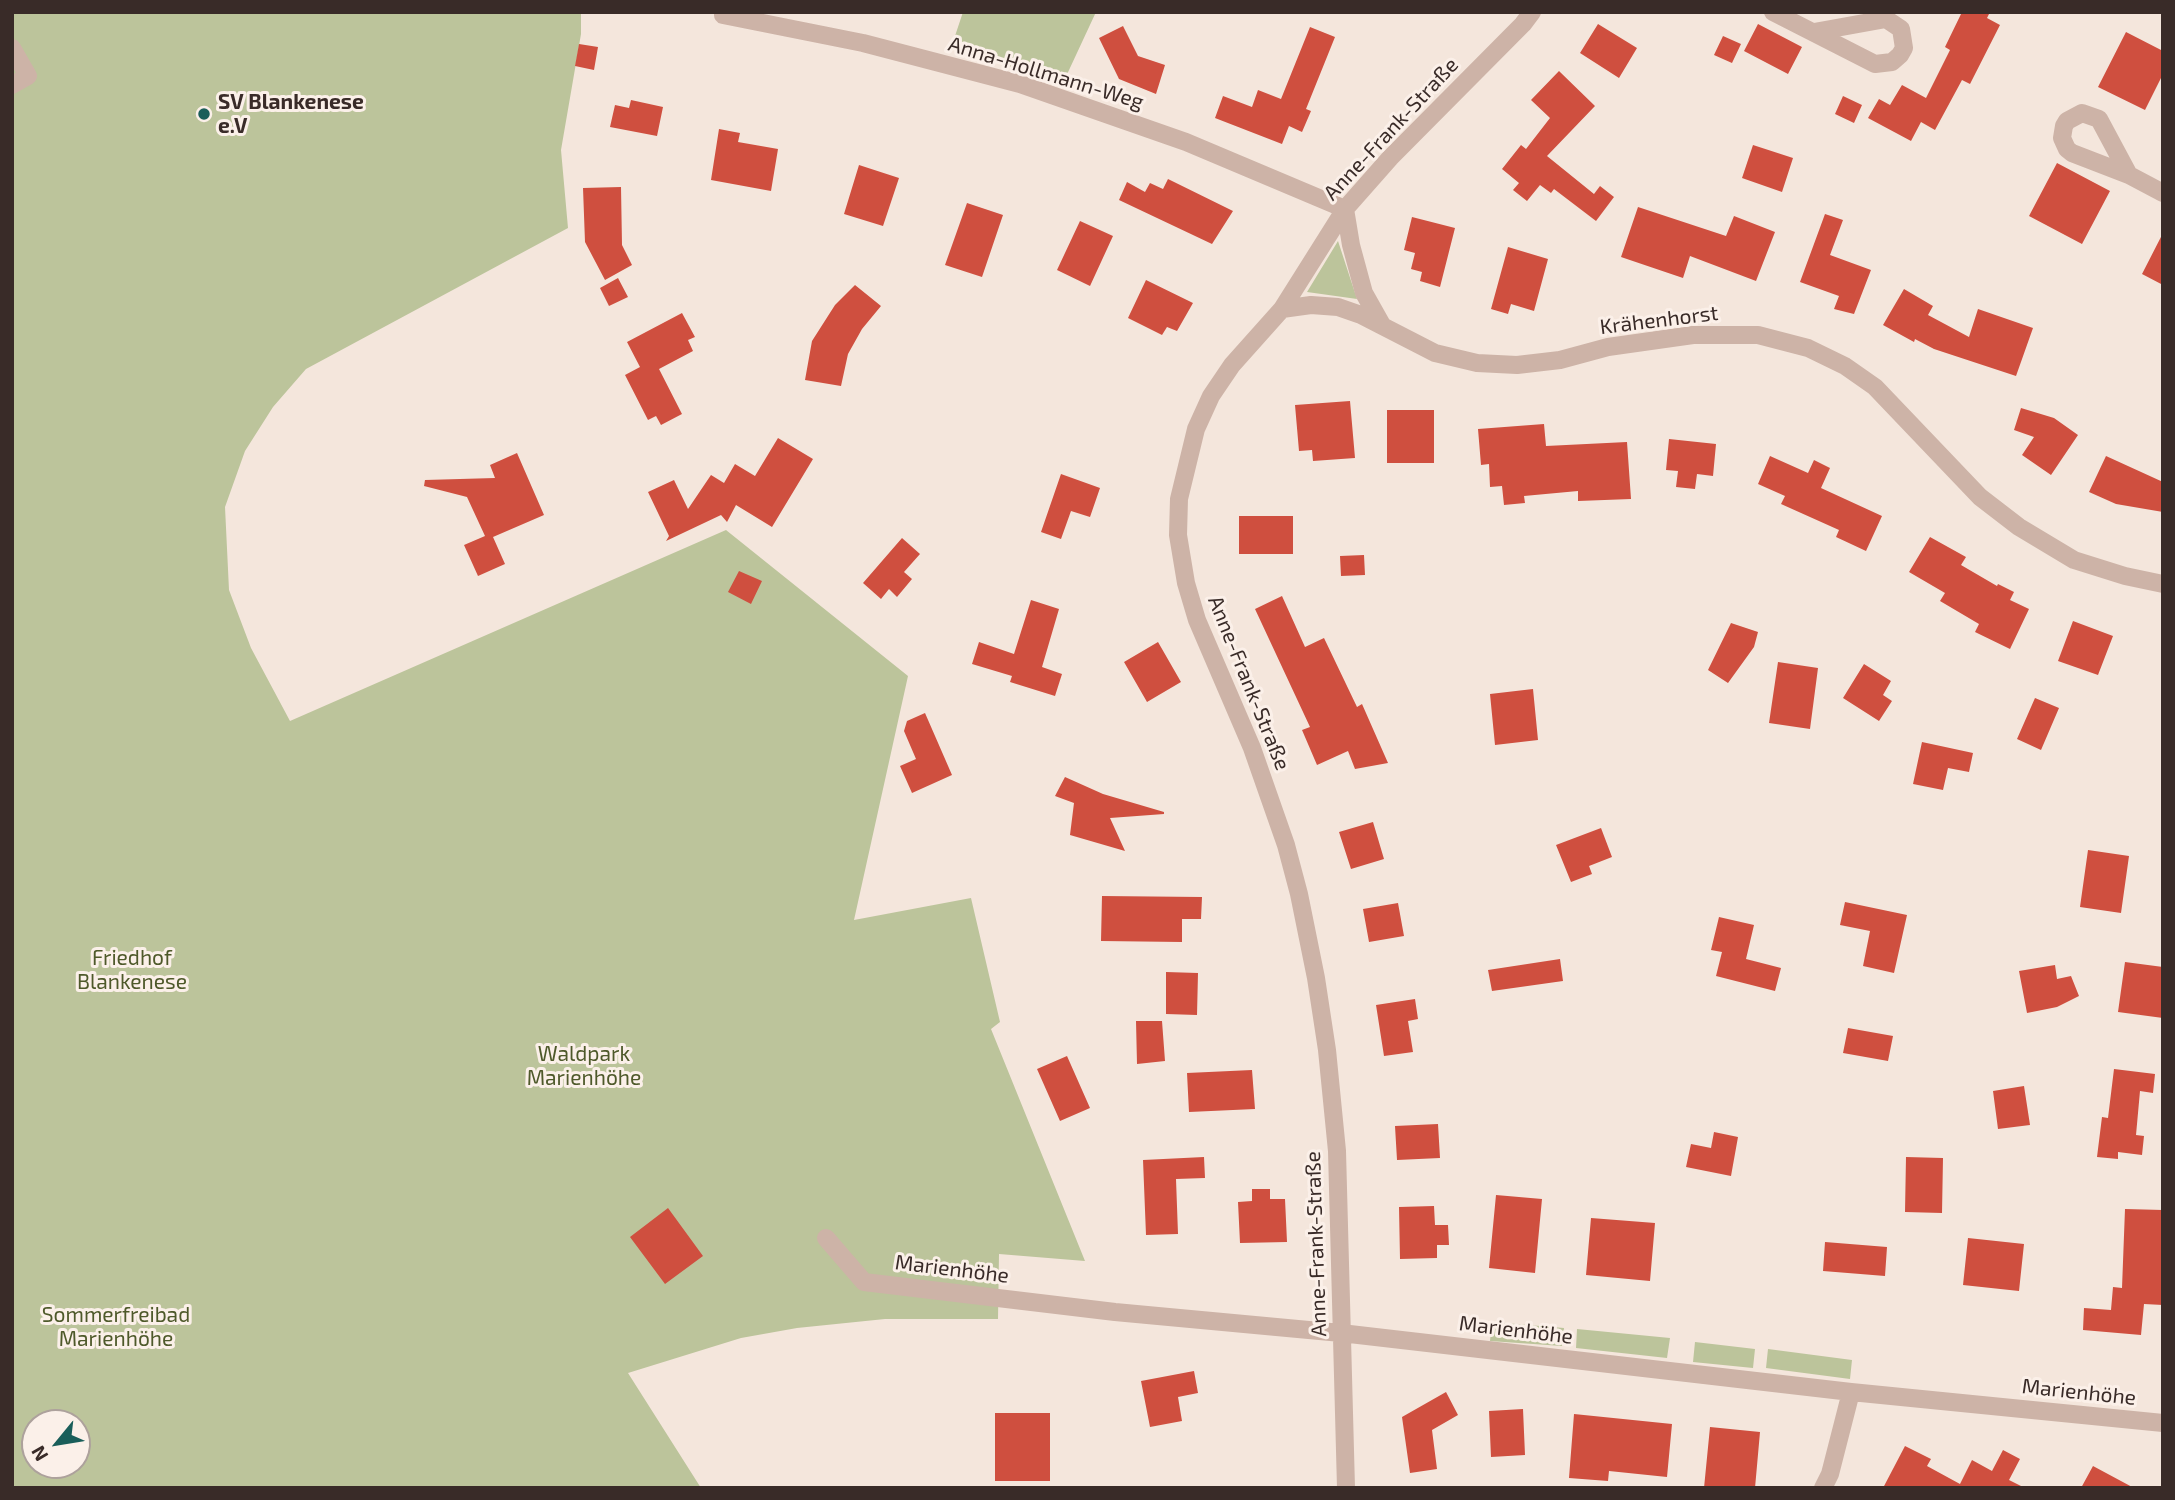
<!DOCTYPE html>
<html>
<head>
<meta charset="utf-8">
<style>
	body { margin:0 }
	#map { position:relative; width:2175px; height:1500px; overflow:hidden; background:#f4e6dc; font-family:"Exo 2",sans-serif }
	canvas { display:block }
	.frame { position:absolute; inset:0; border:14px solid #392b28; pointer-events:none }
	.north { position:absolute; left:21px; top:1409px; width:70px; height:70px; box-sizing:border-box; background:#fbf0e9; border:2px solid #ada19c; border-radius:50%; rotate:240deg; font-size:19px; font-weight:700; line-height:28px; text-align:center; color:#392b28 }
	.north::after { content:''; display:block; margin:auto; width:24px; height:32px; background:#1a5e5a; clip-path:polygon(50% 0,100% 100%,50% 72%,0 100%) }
</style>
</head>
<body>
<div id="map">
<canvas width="2175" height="1500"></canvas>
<div class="frame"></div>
<div class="north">N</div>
</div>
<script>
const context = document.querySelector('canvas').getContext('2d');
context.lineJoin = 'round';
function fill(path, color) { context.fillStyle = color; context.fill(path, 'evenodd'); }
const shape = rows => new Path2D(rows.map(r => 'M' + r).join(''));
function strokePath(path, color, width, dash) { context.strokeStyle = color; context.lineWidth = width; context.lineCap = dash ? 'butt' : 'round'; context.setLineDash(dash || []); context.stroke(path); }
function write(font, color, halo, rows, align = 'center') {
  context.font = font + ' "Exo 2",sans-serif'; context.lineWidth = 6; context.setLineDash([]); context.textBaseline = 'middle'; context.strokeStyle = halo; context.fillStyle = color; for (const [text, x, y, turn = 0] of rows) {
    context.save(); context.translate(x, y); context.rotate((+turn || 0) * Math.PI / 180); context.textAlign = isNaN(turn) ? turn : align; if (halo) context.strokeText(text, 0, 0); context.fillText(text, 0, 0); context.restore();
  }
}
fill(shape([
	[12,12,581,12,581,34,561,150,568,228,306,369,273,407,245,451,225,507,229,590,251,648,290,721,726,530,908,676,854,920,971,898,1000,1022,991,1029,1085,1261,999,1254,998,1319,885,1319,797,1328,741,1338,628,1373,701,1488,12,1488],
	[35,1423,77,1423,77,1465,35,1465],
	[963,12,1096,12,1063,83,951,48],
	[1338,241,1357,299,1307,292],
	[1492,1322,1564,1328,1562,1346,1490,1341],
	[1577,1329,1670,1338,1667,1358,1576,1348],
	[1695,1342,1755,1349,1753,1368,1693,1362],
	[1768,1349,1852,1360,1850,1379,1766,1368]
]), '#bcc49b');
fill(shape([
	[1962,12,1990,12,1987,18,2000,25,1970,84,1962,80,1935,130,1921,122,1911,141,1868,118,1879,99,1890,105,1902,85,1926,98,1950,50,1945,47],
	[1598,24,1637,48,1619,78,1580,53],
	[1758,24,1802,47,1788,74,1744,51],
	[1123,26,1138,56,1165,65,1156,94,1119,79,1099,38],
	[1310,27,1335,37,1306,109,1311,111,1302,132,1289,126,1282,144,1215,118,1223,96,1252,107,1258,90,1281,99],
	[2126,32,2163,51,2163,74,2145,110,2098,87],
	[1723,36,1741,44,1732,63,1714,55],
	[579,44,598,47,594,70,575,66],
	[1559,71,1595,106,1547,156,1594,194,1600,186,1614,197,1596,221,1554,189,1551,193,1540,185,1527,201,1513,190,1519,183,1502,169,1521,145,1526,149,1550,118,1531,100],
	[1843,96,1862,105,1854,123,1835,114],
	[631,100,663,107,657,136,610,127,615,105,629,108],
	[719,129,740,133,738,142,778,149,771,191,711,180],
	[1753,145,1793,158,1782,192,1742,178],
	[2057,163,2110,191,2082,244,2029,216],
	[859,165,899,178,883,226,844,214],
	[1168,179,1233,211,1212,244,1119,200,1127,182,1145,192,1150,183,1163,189],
	[621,187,622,245,632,265,605,280,585,242,583,188],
	[967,203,1003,215,982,277,945,265],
	[1638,207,1726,236,1734,216,1775,232,1756,281,1690,256,1683,278,1621,257],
	[1825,214,1843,220,1830,255,1871,270,1854,314,1834,309,1839,296,1800,282],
	[1412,217,1455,228,1440,287,1420,281,1422,272,1411,269,1415,253,1404,250],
	[1080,221,1113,236,1090,286,1057,270],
	[2163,233,2163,285,2142,274],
	[1508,247,1548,259,1534,311,1511,304,1508,314,1491,309],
	[618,278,628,297,609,306,600,288],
	[1146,280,1193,303,1177,331,1167,327,1162,335,1128,318],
	[855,285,881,306,862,329,848,354,841,386,805,380,812,341,835,305],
	[1904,289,1933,306,1928,315,1969,337,1978,309,2033,328,2016,376,1934,349,1915,339,1914,342,1883,325],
	[682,313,695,337,688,340,693,351,659,369,682,414,661,425,656,416,648,420,625,375,640,367,627,342],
	[1350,401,1355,458,1313,461,1312,450,1299,451,1295,405],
	[2021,408,2054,418,2078,435,2051,475,2022,455,2034,437,2014,430],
	[1387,410,1434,410,1434,463,1387,463],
	[1544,424,1546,446,1627,442,1631,499,1578,501,1578,491,1524,496,1525,503,1504,505,1502,486,1490,487,1489,464,1481,465,1478,429],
	[778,438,813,459,772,527,736,505,727,522,721,515,666,541,669,536,648,492,674,480,688,509,711,475,724,483,735,464,755,476],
	[1669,439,1716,444,1713,476,1697,474,1695,489,1676,487,1678,471,1666,470],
	[517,453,544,515,493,537,505,564,478,576,464,545,485,536,467,497,424,486,425,480,495,478,490,465],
	[1770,456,1808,473,1814,460,1830,468,1821,488,1882,516,1866,551,1836,537,1839,530,1781,504,1785,496,1758,484],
	[2106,456,2163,482,2163,512,2116,504,2089,492],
	[1061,474,1100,488,1090,517,1071,511,1061,539,1041,532],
	[1239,516,1293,516,1293,554,1239,554],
	[1930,537,1966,557,1961,565,1997,586,1998,584,2014,592,2010,600,2029,609,2010,649,1975,632,1979,624,1940,601,1945,593,1909,572],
	[902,538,920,554,904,572,912,579,897,597,889,589,881,599,863,583],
	[1364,555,1365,575,1341,576,1340,556],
	[739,571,762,581,751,604,728,592],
	[1282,596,1305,647,1324,638,1357,707,1362,704,1388,763,1355,769,1348,751,1317,765,1302,730,1310,727,1255,609],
	[1031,600,1059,609,1042,667,1062,674,1055,696,1010,682,1012,676,972,664,979,642,1014,654],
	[2073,621,2113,636,2098,675,2058,661],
	[1731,623,1758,632,1754,647,1728,683,1708,670],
	[1158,642,1181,682,1147,702,1124,662],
	[1778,662,1818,668,1810,729,1769,723],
	[1864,664,1891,681,1883,695,1892,701,1879,721,1843,698],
	[1533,689,1538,740,1495,745,1490,694],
	[2035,698,2059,708,2041,750,2017,739],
	[925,713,952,775,912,793,900,766,916,759,904,731,907,721],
	[1922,742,1973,753,1969,772,1948,768,1943,790,1913,784],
	[1065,777,1103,794,1164,812,1164,814,1110,818,1125,851,1070,835,1074,803,1055,796],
	[1373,822,1384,859,1351,869,1339,832],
	[1601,828,1612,857,1589,866,1592,874,1571,882,1556,845],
	[2088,850,2129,856,2121,913,2080,907],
	[1102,896,1202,897,1201,919,1182,919,1182,942,1101,941],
	[1845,902,1907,915,1894,973,1863,966,1870,931,1840,925],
	[1398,903,1404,936,1369,942,1363,909],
	[1719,917,1754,925,1746,959,1781,968,1775,991,1716,976,1722,952,1711,950],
	[1560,959,1563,981,1492,991,1488,970],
	[2125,962,2163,967,2163,1018,2118,1012],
	[2055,965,2057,979,2071,976,2079,996,2057,1007,2027,1013,2019,971],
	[1166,972,1198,973,1197,1015,1166,1014],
	[1415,999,1418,1019,1408,1021,1413,1052,1384,1056,1376,1005],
	[1136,1021,1162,1021,1165,1061,1137,1064],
	[1848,1028,1893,1036,1888,1061,1843,1053],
	[1067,1056,1090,1108,1060,1121,1037,1069],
	[2114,1069,2155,1074,2153,1093,2140,1091,2136,1135,2144,1136,2142,1155,2118,1152,2118,1159,2097,1157,2102,1117,2108,1118],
	[1252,1070,1255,1109,1189,1112,1187,1073],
	[2024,1086,2030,1125,1998,1129,1993,1091],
	[1438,1124,1440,1158,1397,1160,1395,1126],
	[1714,1132,1738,1137,1731,1176,1686,1167,1691,1144,1711,1148],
	[1204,1157,1205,1178,1176,1179,1178,1234,1146,1235,1143,1160],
	[1906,1157,1943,1158,1942,1213,1905,1212],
	[1252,1189,1270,1189,1270,1199,1285,1199,1287,1242,1240,1243,1238,1202,1252,1201],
	[1496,1195,1542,1199,1535,1273,1489,1268],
	[1434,1206,1435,1225,1448,1225,1449,1245,1437,1245,1437,1258,1400,1259,1399,1207],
	[668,1208,703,1256,665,1284,630,1237],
	[2125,1209,2163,1210,2163,1305,2144,1304,2141,1335,2083,1330,2084,1308,2111,1310,2113,1287,2122,1288],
	[1591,1218,1655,1223,1650,1281,1586,1275],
	[1968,1238,2024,1244,2019,1291,1963,1285],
	[1825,1242,1887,1247,1885,1276,1823,1271],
	[1194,1371,1198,1393,1178,1397,1182,1421,1150,1427,1141,1381],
	[1446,1392,1458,1415,1432,1430,1437,1469,1410,1473,1402,1417],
	[1523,1409,1525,1455,1491,1457,1489,1411],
	[995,1413,1050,1413,1050,1481,995,1481],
	[1574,1414,1672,1424,1667,1477,1609,1471,1608,1481,1569,1478],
	[1710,1427,1760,1432,1755,1488,1704,1488],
	[1905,1446,1931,1459,1927,1466,1960,1484,1972,1460,1992,1471,2003,1450,2020,1459,2009,1480,2025,1488,1883,1488],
	[2093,1466,2134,1488,2081,1488]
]), '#cf4f3f');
strokePath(shape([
	[1773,12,1875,64,1892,62,1900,55,1904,48,1901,29,1886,19,1814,32],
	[723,15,863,43,1020,84,1186,142,1345,209],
	[12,48,28,76,12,85],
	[2129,175,2099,119,2082,113,2067,121,2064,126,2062,138,2067,149,2072,153,2129,175,2163,193],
	[1345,209,1351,245,1364,293,1382,325],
	[1282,309,1311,305,1338,307,1361,315,1435,353,1477,363,1517,365,1560,360,1608,347,1693,335,1758,335,1808,348,1845,366,1875,387,1980,497,2019,527,2074,560,2125,576,2163,584],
	[826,1238,864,1282,1115,1312,1341,1333,1851,1392,2163,1423],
	[1346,1488,1337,1151,1327,1050,1316,978,1299,894,1286,845,1252,748,1197,620,1186,583,1178,535,1179,499,1196,429,1211,396,1232,365,1282,309,1345,209,1390,158,1523,24,1532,12],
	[1823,1488,1830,1474,1851,1392]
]), '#cdb3a7', 18);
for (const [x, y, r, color] of [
	[204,114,7,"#1a5e5a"]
]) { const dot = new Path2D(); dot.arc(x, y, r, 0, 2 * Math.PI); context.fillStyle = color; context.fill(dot); strokePath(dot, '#fbf0e9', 2.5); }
write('21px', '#392b28', '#fbf0e9', [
	["Anna-Hollmann-Weg",1046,73,17],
	["Anne-Frank-Straße",1391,129,-47],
	["Krähenhorst",1659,320,-7],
	["Anne-Frank-Straße",1249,683,68],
	["Anne-Frank-Straße",1316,1244,-92],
	["Marienhöhe",952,1269,7],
	["Marienhöhe",1516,1330,7],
	["Marienhöhe",2079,1392,6]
]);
write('bold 21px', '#392b28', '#fbf0e9', [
	["SV Blankenese",218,102],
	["e.V",218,126]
], 'left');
write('21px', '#4e592a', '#fbf0e9', [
	["Friedhof",132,958],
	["Blankenese",132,982],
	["Waldpark",584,1054],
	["Marienhöhe",584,1078],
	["Sommerfreibad",116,1315],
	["Marienhöhe",116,1339]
]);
</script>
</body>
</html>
